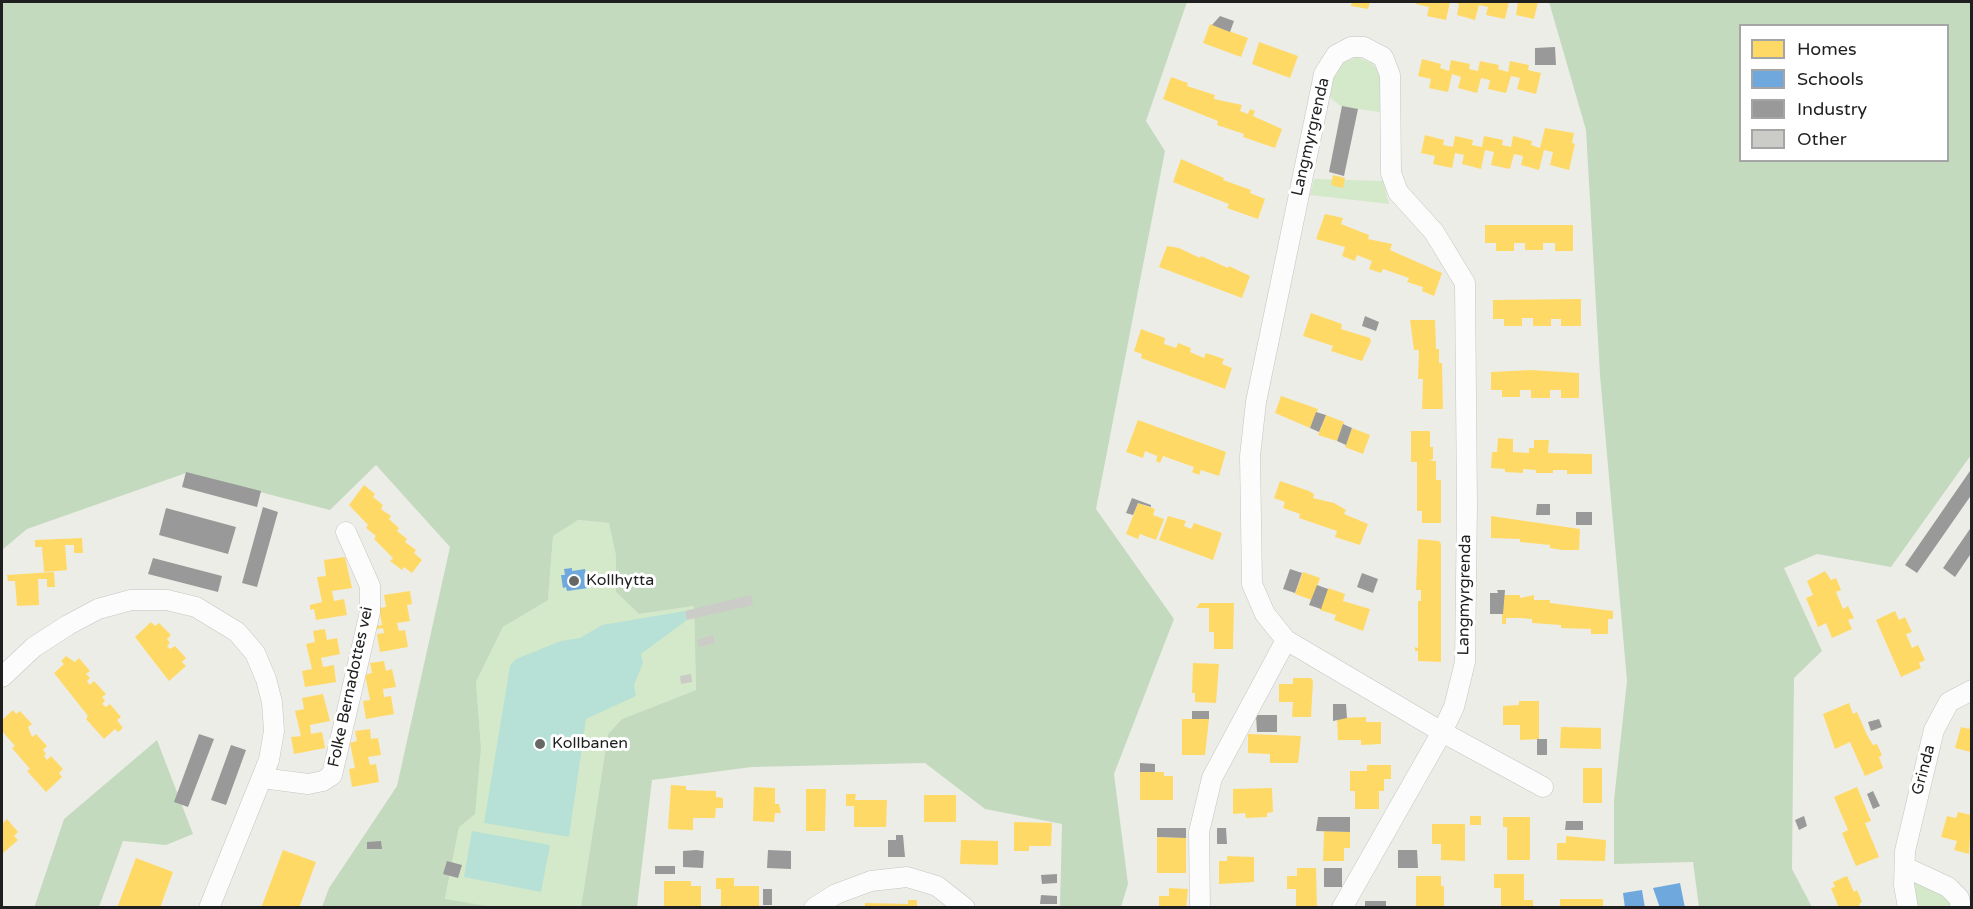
<!DOCTYPE html>
<html>
<head>
<meta charset="utf-8">
<style>
	body { margin:0 }
	#map { position:relative; width:1973px; height:909px; overflow:hidden; background:#edede8; font-family:"Varela Round",sans-serif }
	canvas { display:block }
	.frame { position:absolute; inset:0; border:3px solid #1f1f1f; pointer-events:none }
	.legend { position:absolute; left:1739px; top:24px; width:210px; height:138px; box-sizing:border-box; background:#fff; border:2px solid #a5a5a5; margin:0; padding:8px 10px; list-style:none; font-size:18px; color:#1f1f1f }
	.legend li { display:flex; align-items:center; gap:12px; height:30px }
	.legend b { width:30px; border:2px solid #a5a5a5 }
</style>
</head>
<body>
<div id="map">
<canvas width="1973" height="909"></canvas>
<div class="frame"></div>
<ul class="legend">
<li><b style="height:16px;background:#ffd966"></b>Homes</li>
<li><b style="height:16px;background:#6fa8dc"></b>Schools</li>
<li><b style="height:16px;background:#999"></b>Industry</li>
<li><b style="height:16px;background:#cbcbc7"></b>Other</li>
</ul>
</div>
<script>
const context = document.querySelector('canvas').getContext('2d');
context.lineJoin = 'round';
function fill(path, color) { context.fillStyle = color; context.fill(path, 'evenodd'); }
const shape = rows => new Path2D(rows.map(r => 'M' + r).join(''));
function strokePath(path, color, width, dash) { context.strokeStyle = color; context.lineWidth = width; context.lineCap = dash ? 'butt' : 'round'; context.setLineDash(dash || []); context.stroke(path); }
function write(font, color, halo, rows, align = 'center') {
  context.font = font + ' "Varela Round",sans-serif'; context.lineWidth = 6; context.setLineDash([]); context.textBaseline = 'middle'; context.strokeStyle = halo; context.fillStyle = color; for (const [text, x, y, turn = 0] of rows) {
    context.save(); context.translate(x, y); context.rotate((+turn || 0) * Math.PI / 180); context.textAlign = isNaN(turn) ? turn : align; if (halo) context.strokeText(text, 0, 0); context.fillText(text, 0, 0); context.restore();
  }
}
fill(shape([
	[1357,57,1372,63,1380,74,1380,112,1342,107,1328,96,1331,82,1339,64],
	[1314,179,1383,181,1389,204,1310,195],
	[577,520,609,523,616,556,616,592,639,614,694,606,696,690,622,719,608,734,581,907,493,907,445,900,459,827,481,747,476,682,503,627,548,599,553,536],
	[1914,882,1949,897,1952,907,1916,907]
]), '#d4e9c9');
fill(shape([
	[2,2,1187,2,1146,121,1165,151,1096,509,1174,619,1114,774,1128,884,1121,907,1060,907,1062,824,985,809,925,763,752,767,652,780,637,907,581,907,608,734,622,719,696,690,694,606,639,614,616,592,616,556,609,523,578,520,553,536,548,600,503,627,476,682,481,747,475,814,459,827,445,899,493,907,322,907,329,888,397,786,450,547,376,465,330,510,186,473,27,529,2,550],
	[1549,2,1971,2,1971,455,1891,567,1817,554,1784,568,1822,651,1794,678,1792,869,1812,907,1699,907,1693,862,1614,864,1614,800,1627,681,1600,375,1586,130],
	[1740,26,1948,26,1948,160,1740,160],
	[157,740,193,834,166,845,123,841,99,907,34,908,64,819]
]), '#c4dabf');
fill(shape([
	[685,611,687,620,641,654,643,663,634,685,636,696,586,719,569,837,484,823,510,666,516,659,561,641,580,638,602,625],
	[472,831,550,845,541,892,464,877]
]), '#b7e1d7');
fill(shape([
	[1352,2,1370,2,1368,9,1351,6],
	[1416,2,1450,2,1446,20,1427,16,1429,7,1416,4],
	[1453,2,1509,2,1505,19,1486,15,1488,7,1479,5,1475,20,1457,15,1459,4],
	[1518,2,1538,2,1534,19,1516,15],
	[1210,24,1248,38,1241,57,1203,43],
	[1259,42,1298,56,1290,78,1252,64],
	[1422,59,1441,64,1440,68,1449,71,1451,60,1470,64,1469,69,1478,71,1480,61,1499,65,1498,69,1508,72,1510,61,1529,65,1528,70,1541,73,1536,94,1517,89,1520,78,1511,76,1506,93,1488,89,1490,80,1481,78,1477,93,1458,88,1461,77,1452,74,1448,92,1429,88,1431,79,1418,76],
	[1171,77,1188,83,1187,86,1215,95,1214,99,1242,105,1240,111,1248,114,1250,109,1255,111,1253,116,1282,129,1275,148,1243,137,1244,134,1217,125,1218,121,1163,99],
	[1545,128,1574,133,1572,143,1575,144,1569,170,1550,165,1553,152,1544,150,1539,170,1521,165,1523,156,1514,154,1510,169,1491,165,1494,152,1485,150,1481,169,1462,164,1464,155,1455,153,1452,168,1433,164,1435,156,1421,153,1425,135,1444,140,1443,145,1453,147,1455,136,1473,140,1472,145,1482,147,1484,136,1503,140,1502,145,1511,147,1513,136,1532,141,1531,145,1540,148],
	[1181,159,1224,178,1223,180,1251,190,1250,193,1265,199,1258,219,1227,208,1229,204,1173,182],
	[1333,175,1345,178,1343,188,1331,185],
	[1325,214,1343,218,1341,224,1369,235,1368,239,1392,244,1390,250,1442,273,1434,296,1422,291,1423,287,1407,282,1409,278,1383,269,1381,273,1369,269,1372,261,1357,255,1355,261,1342,256,1345,247,1316,239],
	[1485,225,1573,225,1573,251,1555,251,1555,243,1543,243,1543,250,1525,250,1525,243,1514,243,1514,251,1496,251,1496,243,1485,243],
	[1167,246,1179,248,1200,258,1201,256,1228,268,1229,266,1250,276,1242,298,1159,267],
	[1581,299,1581,326,1561,326,1561,319,1551,319,1551,326,1533,326,1533,318,1522,318,1522,326,1504,326,1504,319,1493,319,1493,300],
	[1311,313,1342,324,1341,329,1370,338,1371,341,1362,361,1331,351,1333,346,1303,336],
	[1410,320,1435,320,1436,349,1439,349,1439,363,1442,363,1443,409,1422,409,1423,379,1418,379,1419,350,1414,350],
	[1141,329,1165,338,1164,344,1176,348,1178,343,1191,348,1190,352,1204,358,1206,353,1224,359,1222,364,1232,368,1225,389,1141,358,1142,354,1134,351],
	[1531,370,1579,373,1579,398,1561,398,1561,390,1550,390,1550,398,1531,398,1531,390,1520,390,1520,397,1502,397,1502,390,1491,390,1491,372],
	[1281,396,1318,409,1310,428,1275,413],
	[1326,415,1344,422,1337,441,1318,435],
	[1138,420,1226,452,1219,476,1201,470,1199,475,1192,472,1194,467,1163,456,1160,463,1156,461,1158,454,1157,456,1145,451,1143,458,1126,452],
	[1352,428,1370,435,1363,454,1345,447],
	[1411,431,1430,431,1430,447,1433,447,1433,459,1430,461,1436,461,1436,480,1441,480,1441,523,1422,523,1422,511,1417,511,1417,462,1411,462],
	[1498,438,1513,439,1513,452,1529,453,1529,448,1534,448,1534,440,1549,440,1548,453,1592,454,1592,474,1567,474,1567,470,1553,470,1553,473,1536,473,1536,470,1523,469,1523,473,1505,472,1505,469,1491,468,1492,452,1497,452],
	[1280,481,1309,491,1314,494,1313,498,1334,503,1346,510,1344,514,1368,524,1360,545,1335,537,1337,531,1299,518,1300,514,1283,508,1285,502,1274,498],
	[364,485,375,494,373,497,383,505,381,509,391,516,389,519,399,528,397,531,407,539,405,542,416,550,414,553,422,560,412,573,404,567,402,570,390,561,393,558,374,539,376,536,366,528,368,525,349,505],
	[1138,503,1155,509,1153,515,1164,519,1156,540,1140,534,1138,539,1126,534],
	[1168,516,1186,521,1184,526,1191,529,1194,523,1222,533,1213,560,1159,540],
	[1491,516,1580,529,1579,550,1562,550,1550,548,1550,545,1520,542,1520,539,1491,538],
	[82,538,83,553,74,553,74,545,65,545,67,570,44,572,42,547,35,547,35,540],
	[1418,539,1439,541,1441,544,1441,662,1418,661,1418,651,1415,651,1415,647,1418,648,1418,601,1421,601,1421,590,1416,590],
	[345,557,352,588,332,591,334,601,344,599,347,615,316,620,314,609,310,610,310,605,322,602,317,577,326,576,324,560],
	[1825,571,1831,580,1836,578,1841,590,1836,592,1843,609,1848,606,1854,618,1848,620,1852,629,1832,638,1826,623,1818,627,1806,598,1813,595,1807,581],
	[54,572,55,587,47,587,47,579,38,579,39,605,17,606,15,581,8,581,7,575],
	[1303,572,1320,578,1312,600,1295,594],
	[1328,588,1345,594,1343,601,1370,609,1363,631,1334,620,1336,615,1320,610],
	[410,591,412,604,407,605,410,621,397,623,399,631,405,630,408,647,380,652,377,634,384,633,383,628,373,630,373,626,382,625,379,608,386,607,384,595],
	[1503,595,1520,595,1520,598,1534,595,1534,600,1550,600,1550,603,1613,611,1613,619,1608,619,1608,634,1591,634,1591,629,1561,628,1561,625,1532,623,1532,619,1520,618,1506,618,1506,624,1502,624],
	[1200,603,1234,603,1233,649,1214,649,1214,632,1209,632,1209,608,1196,608],
	[1895,611,1899,620,1905,617,1912,632,1906,634,1912,648,1918,645,1925,660,1919,663,1921,668,1901,677,1876,620],
	[151,622,155,626,159,623,171,635,167,639,170,643,167,646,170,649,175,646,186,658,182,662,186,666,169,681,135,637],
	[325,629,327,640,337,638,340,654,321,658,323,667,334,665,336,682,305,687,302,671,312,669,306,644,315,642,313,631],
	[66,656,75,662,79,658,90,671,86,674,90,678,87,681,90,685,94,681,106,694,102,697,105,701,102,704,106,707,110,704,121,717,117,720,123,728,118,732,115,729,104,739,86,719,88,716,54,673,64,664,61,661],
	[384,661,386,671,392,669,396,687,383,689,384,697,391,696,394,714,366,719,363,701,370,700,365,675,372,673,370,663],
	[1193,663,1219,664,1216,703,1195,702,1195,693,1192,693],
	[1293,678,1311,678,1313,681,1311,717,1292,717,1293,702,1279,702,1279,684,1293,684],
	[323,694,330,721,310,725,311,734,322,732,325,748,294,754,291,737,301,736,295,711,304,709,302,698],
	[1519,701,1539,701,1539,739,1520,740,1520,725,1503,725,1503,706,1519,705],
	[1849,703,1853,714,1857,712,1867,735,1873,745,1877,744,1882,755,1879,757,1883,768,1865,776,1850,742,1835,749,1823,714],
	[13,710,16,714,20,711,32,724,28,727,32,737,36,734,47,746,43,750,46,754,44,756,47,760,51,756,63,769,59,773,62,777,46,792,27,771,30,769,12,748,15,746,2,731,2,720],
	[1366,717,1366,722,1381,722,1381,744,1361,745,1361,740,1338,740,1337,718],
	[1182,719,1209,719,1205,755,1182,755],
	[1971,723,1971,752,1955,748,1961,727,1969,729],
	[1561,727,1601,728,1601,749,1560,748],
	[370,729,371,739,378,738,381,755,368,757,370,765,376,764,379,782,352,787,349,769,355,768,350,743,357,741,355,731],
	[1248,734,1301,736,1298,763,1270,763,1270,754,1248,753],
	[1367,765,1391,765,1391,779,1384,779,1384,791,1379,791,1379,809,1355,809,1355,791,1350,791,1350,771,1367,771],
	[1583,768,1602,768,1602,803,1583,803],
	[1140,772,1164,772,1164,776,1173,776,1173,800,1140,800],
	[671,785,686,786,686,790,716,791,716,797,723,798,723,808,716,808,715,818,693,818,693,830,668,829],
	[754,787,775,788,775,804,779,804,781,813,775,813,774,822,753,821],
	[1857,787,1871,821,1865,823,1879,857,1856,866,1842,833,1848,830,1834,797],
	[1272,788,1273,812,1267,813,1267,817,1246,818,1245,813,1233,814,1233,789],
	[806,789,826,789,825,831,806,831],
	[846,794,856,794,855,800,887,800,886,827,854,827,854,806,846,806],
	[924,795,956,795,956,822,924,822],
	[1958,812,1971,815,1969,854,1954,850,1957,841,1941,837,1947,816,1956,818],
	[1470,816,1481,816,1481,825,1470,825],
	[1503,817,1530,817,1530,860,1507,860,1507,827,1503,827],
	[7,819,18,832,14,836,18,840,2,854,2,824],
	[1014,822,1052,823,1051,846,1029,846,1029,851,1014,851],
	[1432,824,1465,824,1465,861,1441,860,1441,844,1432,844],
	[1324,831,1350,832,1350,848,1344,848,1344,861,1323,861],
	[1566,836,1606,840,1605,861,1557,860,1557,843,1566,843],
	[1157,837,1186,838,1186,873,1157,873],
	[961,840,998,841,998,865,960,864],
	[283,850,316,862,299,908,261,908],
	[1227,856,1254,857,1254,882,1219,884,1219,861,1227,861],
	[136,858,173,872,160,908,117,908],
	[1297,868,1316,868,1317,908,1296,908,1296,889,1287,889,1287,876,1297,876],
	[1494,874,1524,874,1524,900,1533,900,1533,908,1501,908,1501,888,1494,888],
	[1416,876,1441,876,1441,886,1444,886,1444,908,1416,908],
	[1847,876,1854,892,1857,890,1862,902,1859,904,1861,908,1839,908,1831,888,1835,887,1833,882],
	[716,878,734,878,734,886,759,886,759,908,721,908,721,889,716,889],
	[664,881,691,881,691,886,701,886,701,908,664,908],
	[1169,888,1188,889,1186,908,1159,908,1159,896,1169,896],
	[1560,899,1603,899,1603,908,1560,908],
	[908,900,917,900,917,908,865,908,865,903,908,904]
]), '#ffd966');
fill(shape([
	[572,568,572,571,585,569,588,588,567,591,566,587,563,588,561,575,565,575,564,569],
	[1680,883,1685,908,1660,908,1653,888],
	[1642,890,1645,908,1625,908,1623,893]
]), '#6fa8dc');
fill(shape([
	[1220,16,1234,21,1230,32,1212,25],
	[1555,47,1556,65,1535,65,1535,48],
	[1342,106,1358,109,1344,176,1329,172],
	[1365,316,1379,322,1376,331,1362,326],
	[1316,412,1326,415,1319,432,1310,428],
	[1343,424,1352,428,1346,445,1337,441],
	[1972,468,1972,494,1917,573,1905,565],
	[186,472,261,491,257,507,182,487],
	[1132,498,1151,505,1151,507,1138,503,1133,515,1126,513],
	[1537,504,1550,504,1550,515,1536,515],
	[263,507,278,512,257,587,242,583],
	[166,508,236,527,228,554,159,535],
	[1576,512,1592,512,1592,525,1576,525],
	[1972,526,1972,552,1955,577,1943,568],
	[153,558,222,576,218,592,148,574],
	[1290,569,1302,573,1295,593,1283,589],
	[1362,573,1378,579,1373,593,1357,587],
	[1317,585,1328,589,1321,609,1309,605],
	[1497,590,1505,590,1503,614,1490,614,1490,593,1498,593],
	[1333,704,1346,704,1347,718,1333,721],
	[1192,711,1209,711,1209,719,1192,719],
	[1256,715,1277,715,1277,732,1257,732],
	[1879,719,1882,727,1871,731,1868,722],
	[199,734,214,739,188,807,174,802],
	[1537,739,1547,739,1547,755,1537,755],
	[231,745,246,750,226,805,211,800],
	[1140,763,1155,764,1155,772,1140,772],
	[1873,791,1880,806,1873,809,1867,794],
	[1804,816,1807,826,1799,830,1795,820],
	[1318,817,1350,817,1350,832,1316,831],
	[1566,821,1583,821,1583,830,1565,830],
	[1157,828,1186,828,1186,838,1157,837],
	[1217,828,1226,828,1227,844,1217,844],
	[896,835,903,835,905,857,888,857,888,840,896,840],
	[381,841,382,849,367,849,367,842],
	[696,850,704,851,703,868,683,867,683,851],
	[768,850,791,851,791,869,767,868],
	[1398,850,1417,850,1418,868,1398,868],
	[447,861,462,865,458,878,443,874],
	[655,866,675,866,675,874,655,874],
	[1324,868,1342,868,1342,887,1324,887],
	[1057,874,1057,883,1042,884,1041,875],
	[763,889,772,889,772,905,763,905],
	[1041,895,1057,896,1057,904,1040,904],
	[1365,901,1386,901,1386,908,1365,908]
]), '#999');
fill(shape([
	[751,595,753,605,687,620,685,611],
	[713,635,715,643,699,647,697,640],
	[691,674,692,682,681,684,680,676]
]), '#cbcbc7');
const minor = shape([
	[2,677,34,647,68,625,98,609,131,600,167,600,196,607,237,632,255,653,266,679,272,702,274,731,269,760,209,908],
	[262,778,308,784,323,781,332,775,370,612,370,586,346,532],
	[1905,867,1948,887,1959,898,1961,908],
	[814,908,836,894,871,881,907,877,937,886,965,908],
	[1200,908,1199,832,1212,778,1286,640],
	[1342,908,1442,732,1454,707,1465,662,1467,505,1465,283,1434,232,1398,192,1391,173,1390,75,1383,57,1364,47,1351,47,1336,55,1324,74,1256,402,1250,456,1252,584,1265,614,1286,640,1442,732,1543,787],
	[1908,908,1904,885,1905,851,1934,730,1949,702,1972,690]
]);
strokePath(minor, '#c4c4c2', 21);
strokePath(minor, '#fcfcfc', 20);
for (const [x, y, r, color] of [
	[574,581,6,"#676765"],
	[540,744,6,"#676765"]
]) { const dot = new Path2D(); dot.arc(x, y, r, 0, 2 * Math.PI); context.fillStyle = color; context.fill(dot); strokePath(dot, '#fff', 2); }
write('16px', '#1f1f1f', '#fff', [
	["Langmyrgrenda",1311,137,-77],
	["Langmyrgrenda",1465,595,-89],
	["Folke Bernadottes vei",351,687,-78],
	["Grinda",1924,770,-75]
]);
write('16px', '#1f1f1f', '#fff', [
	["Kollhytta",586,581],
	["Kollbanen",552,744]
], 'left');
</script>
</body>
</html>
